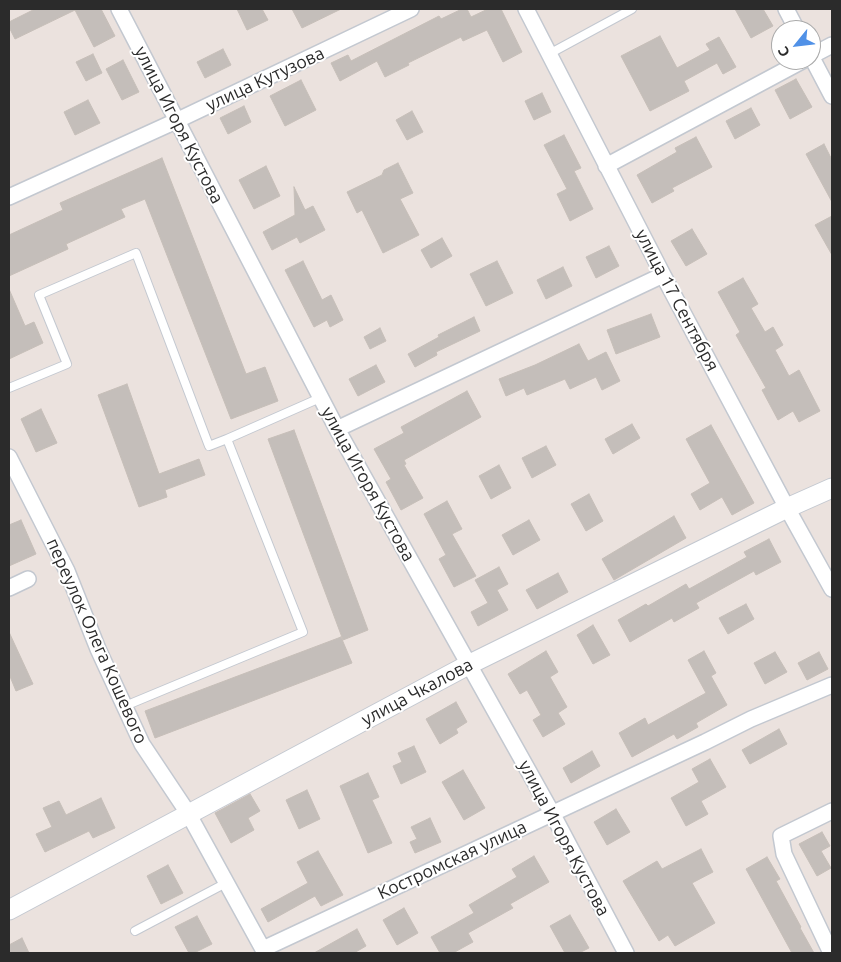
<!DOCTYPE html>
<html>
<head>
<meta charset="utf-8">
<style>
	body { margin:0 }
	#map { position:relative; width:841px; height:962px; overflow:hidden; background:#ebe2de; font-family:Ubuntu,sans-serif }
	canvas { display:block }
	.frame { position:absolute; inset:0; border:10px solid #2b2b2b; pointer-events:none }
	.north { position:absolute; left:771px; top:20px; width:50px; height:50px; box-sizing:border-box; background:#fff; border:1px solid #aaa; border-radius:50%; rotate:241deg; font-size:14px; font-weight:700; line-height:20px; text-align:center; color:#2b2b2b }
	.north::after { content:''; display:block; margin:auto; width:18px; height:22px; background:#5091e7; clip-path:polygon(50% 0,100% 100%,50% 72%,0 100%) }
</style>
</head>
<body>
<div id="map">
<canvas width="841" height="962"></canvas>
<div class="frame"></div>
<div class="north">С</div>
</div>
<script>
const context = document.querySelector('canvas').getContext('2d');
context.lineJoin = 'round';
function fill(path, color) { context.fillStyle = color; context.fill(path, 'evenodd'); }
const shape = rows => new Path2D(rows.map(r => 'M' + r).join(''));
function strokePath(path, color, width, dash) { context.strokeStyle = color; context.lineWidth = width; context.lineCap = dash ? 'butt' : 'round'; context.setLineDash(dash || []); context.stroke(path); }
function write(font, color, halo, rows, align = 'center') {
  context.font = font + ' Ubuntu,sans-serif'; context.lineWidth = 4; context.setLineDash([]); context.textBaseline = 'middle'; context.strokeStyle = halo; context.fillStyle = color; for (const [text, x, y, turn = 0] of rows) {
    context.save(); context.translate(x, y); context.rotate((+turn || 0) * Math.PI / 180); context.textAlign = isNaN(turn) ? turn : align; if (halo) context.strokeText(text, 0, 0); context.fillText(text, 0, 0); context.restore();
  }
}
const building = shape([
	[35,9,101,9,115,36,94,47,75,10,15,39,9,27,9,22,35,9],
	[237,9,262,9,268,20,247,30,237,9],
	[292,9,341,9,302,28,292,9],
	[462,9,467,9,471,17,488,9,501,9,522,52,503,62,487,30,463,41,461,37,408,63,409,65,385,77,377,61,340,81,331,63,348,55,351,61,439,16,441,19,462,9],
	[735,9,763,9,773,26,751,38,735,9],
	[660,36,677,68,710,50,706,44,719,37,736,67,723,74,717,63,684,81,689,91,650,111,621,56,660,36],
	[223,49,231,65,205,78,197,62,223,49],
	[93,54,102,73,86,81,76,62,93,54],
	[123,60,139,92,122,100,106,69,123,60],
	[796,79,812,107,790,119,775,90,796,79],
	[301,80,316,110,285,126,270,96,301,80],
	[542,93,551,112,534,120,525,101,542,93],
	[88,100,100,123,75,135,64,112,88,100],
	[244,106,251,122,228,134,220,118,244,106],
	[751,108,760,125,735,139,726,121,751,108],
	[412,111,423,132,407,140,396,120,412,111],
	[564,135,581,168,574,171,593,209,570,221,557,194,567,189,544,145,564,135],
	[696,137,712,167,672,188,674,191,652,203,637,175,677,152,675,148,696,137],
	[824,144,832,160,832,202,806,154,824,144],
	[162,158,246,374,265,367,278,401,231,419,145,199,121,209,125,217,66,244,68,249,9,276,9,235,63,210,60,203,162,158],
	[398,163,413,193,400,199,419,235,383,253,362,210,357,213,347,192,382,175,384,170,398,163],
	[266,166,280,196,254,209,239,180,266,166],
	[294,187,305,210,313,206,325,230,300,243,297,237,272,250,263,232,295,215,294,187],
	[832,216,832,255,815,225,832,216],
	[692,229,707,254,686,266,671,241,692,229],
	[442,238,452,256,431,268,421,250,442,238],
	[609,246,619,266,596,278,586,257,609,246],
	[303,261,322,300,331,295,343,320,330,327,327,320,314,327,285,270,303,261],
	[497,261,513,293,486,306,470,274,497,261],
	[563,267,572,286,546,299,537,280,563,267],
	[743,278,758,304,751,308,765,332,773,327,783,345,775,350,789,376,799,370,820,411,799,422,793,411,778,420,762,390,766,388,736,335,740,332,718,292,743,278],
	[9,289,25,326,34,322,43,343,9,359,9,289],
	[651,314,660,337,616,354,607,330,651,314],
	[474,317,480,331,436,352,437,355,415,367,408,354,439,337,438,335,474,317],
	[380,328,386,341,370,349,364,337,380,328],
	[579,344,588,361,606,352,620,381,602,390,596,377,570,389,565,379,527,395,524,388,506,396,499,379,535,365,579,344],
	[376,365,385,382,358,396,349,379,376,365],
	[127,384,159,474,199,459,205,475,165,490,167,497,139,507,98,395,127,384],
	[467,391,481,417,404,460,406,464,404,465,423,498,401,510,386,482,391,479,374,449,404,433,401,427,467,391],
	[41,409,57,443,36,452,21,419,41,409],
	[632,424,640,438,613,454,605,439,632,424],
	[711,425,754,503,732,515,722,497,700,510,691,494,710,483,686,439,711,425],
	[294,430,368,630,343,640,268,439,294,430],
	[546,446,556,465,532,478,522,458,546,446],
	[499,465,511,488,491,499,479,476,499,465],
	[589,494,603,521,586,531,571,504,589,494],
	[447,501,462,529,452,534,476,576,454,587,439,559,446,555,424,514,447,501],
	[674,516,686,538,614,580,602,559,674,516],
	[21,520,36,554,9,566,9,525,21,520],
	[529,520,540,540,513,555,502,535,529,520],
	[769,539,781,562,756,575,754,571,696,603,699,608,674,622,672,618,630,642,618,620,646,604,648,606,686,584,689,589,747,557,744,552,769,539],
	[499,567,508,584,497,590,508,610,478,626,471,612,488,603,475,580,499,567],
	[558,573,568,592,537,609,526,590,558,573],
	[746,604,754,619,728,634,719,618,746,604],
	[593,625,610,655,593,664,577,635,593,625],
	[9,632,33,684,16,691,9,674,9,632],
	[341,637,352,663,155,738,145,711,341,637],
	[546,651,558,672,550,677,567,707,558,713,565,724,543,737,533,720,541,715,527,690,520,694,508,674,546,651],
	[704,651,716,673,711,676,727,705,696,723,698,727,677,739,674,734,632,757,619,733,645,718,648,725,706,693,688,660,704,651],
	[775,652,787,672,765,684,754,663,775,652],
	[819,652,828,669,807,680,798,663,819,652],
	[456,702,467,722,456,729,458,733,440,744,426,719,456,702],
	[779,729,787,744,750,764,742,750,779,729],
	[414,746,426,772,401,784,393,766,402,762,398,753,414,746],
	[592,751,600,766,571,783,563,768,592,751],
	[710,759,726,787,701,801,708,814,686,826,671,798,699,782,692,769,710,759],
	[463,770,485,808,464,820,442,782,463,770],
	[368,773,379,797,372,800,392,843,368,853,340,786,368,773],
	[307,790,320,819,299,829,286,800,307,790],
	[250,794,260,811,248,818,254,830,231,843,215,813,250,794],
	[101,798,115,828,93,838,89,831,45,852,36,834,52,827,43,808,59,801,66,815,101,798],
	[616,809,630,832,607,845,594,822,616,809],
	[430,818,441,842,415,853,410,842,417,839,411,827,430,818],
	[822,832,830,846,821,851,831,868,817,876,799,844,822,832],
	[701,849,713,872,692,883,715,923,675,946,668,935,659,941,623,881,657,861,662,869,701,849],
	[318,851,343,895,321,906,315,896,268,922,261,909,308,883,297,862,318,851],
	[534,856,549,882,510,904,513,908,468,933,473,942,453,953,440,953,431,937,474,913,469,905,517,877,512,869,534,856],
	[767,857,780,879,776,881,801,927,800,928,814,953,792,953,746,869,767,857],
	[168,865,183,893,161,904,147,876,168,865],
	[404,908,418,933,397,945,383,920,404,908],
	[570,915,589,948,579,953,565,953,550,926,570,915],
	[197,916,212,944,194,953,189,953,175,927,197,916],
	[357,929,366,946,354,953,314,953,357,929],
	[22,938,29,953,9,953,9,945,22,938]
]);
fill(building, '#c4beba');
strokePath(building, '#c6beb8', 1);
const service = shape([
	[549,54,632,9],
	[9,388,67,364,39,295,136,253,209,446,227,439],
	[125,706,303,632,227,439,320,398],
	[135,931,226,883]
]);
const minor = shape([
	[119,9,337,429,552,813,626,953],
	[526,9,663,275,787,508,832,589],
	[786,9,797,30],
	[811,56,832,96],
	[811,56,832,45],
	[606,166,804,60],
	[9,197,176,121,411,9],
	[337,429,663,275],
	[9,457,67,571,98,649,142,744,188,813,265,953],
	[9,588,28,579],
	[263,949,705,742,751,719,832,685],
	[831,953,784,854,781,836,832,811]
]);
const tertiary = shape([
	[9,910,468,665,787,508,832,488]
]);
strokePath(service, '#c3c8d0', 10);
strokePath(minor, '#c3c8d0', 18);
strokePath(tertiary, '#c3c8d0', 21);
strokePath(service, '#fff', 8);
strokePath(minor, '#fff', 15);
strokePath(tertiary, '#fff', 19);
write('18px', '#2b2b2b', '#fff', [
	["улица Кутузова",265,79,-25],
	["улица Игоря Кустова",179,125,63],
	["улица 17 Сентября",677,300,62],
	["улица Игоря Кустова",368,484,61],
	["переулок Олега Кошевого",97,641,66],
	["улица Чкалова",417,692,-28],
	["улица Игоря Кустова",564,838,62],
	["Костромская улица",452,860,-25]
]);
</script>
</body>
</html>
